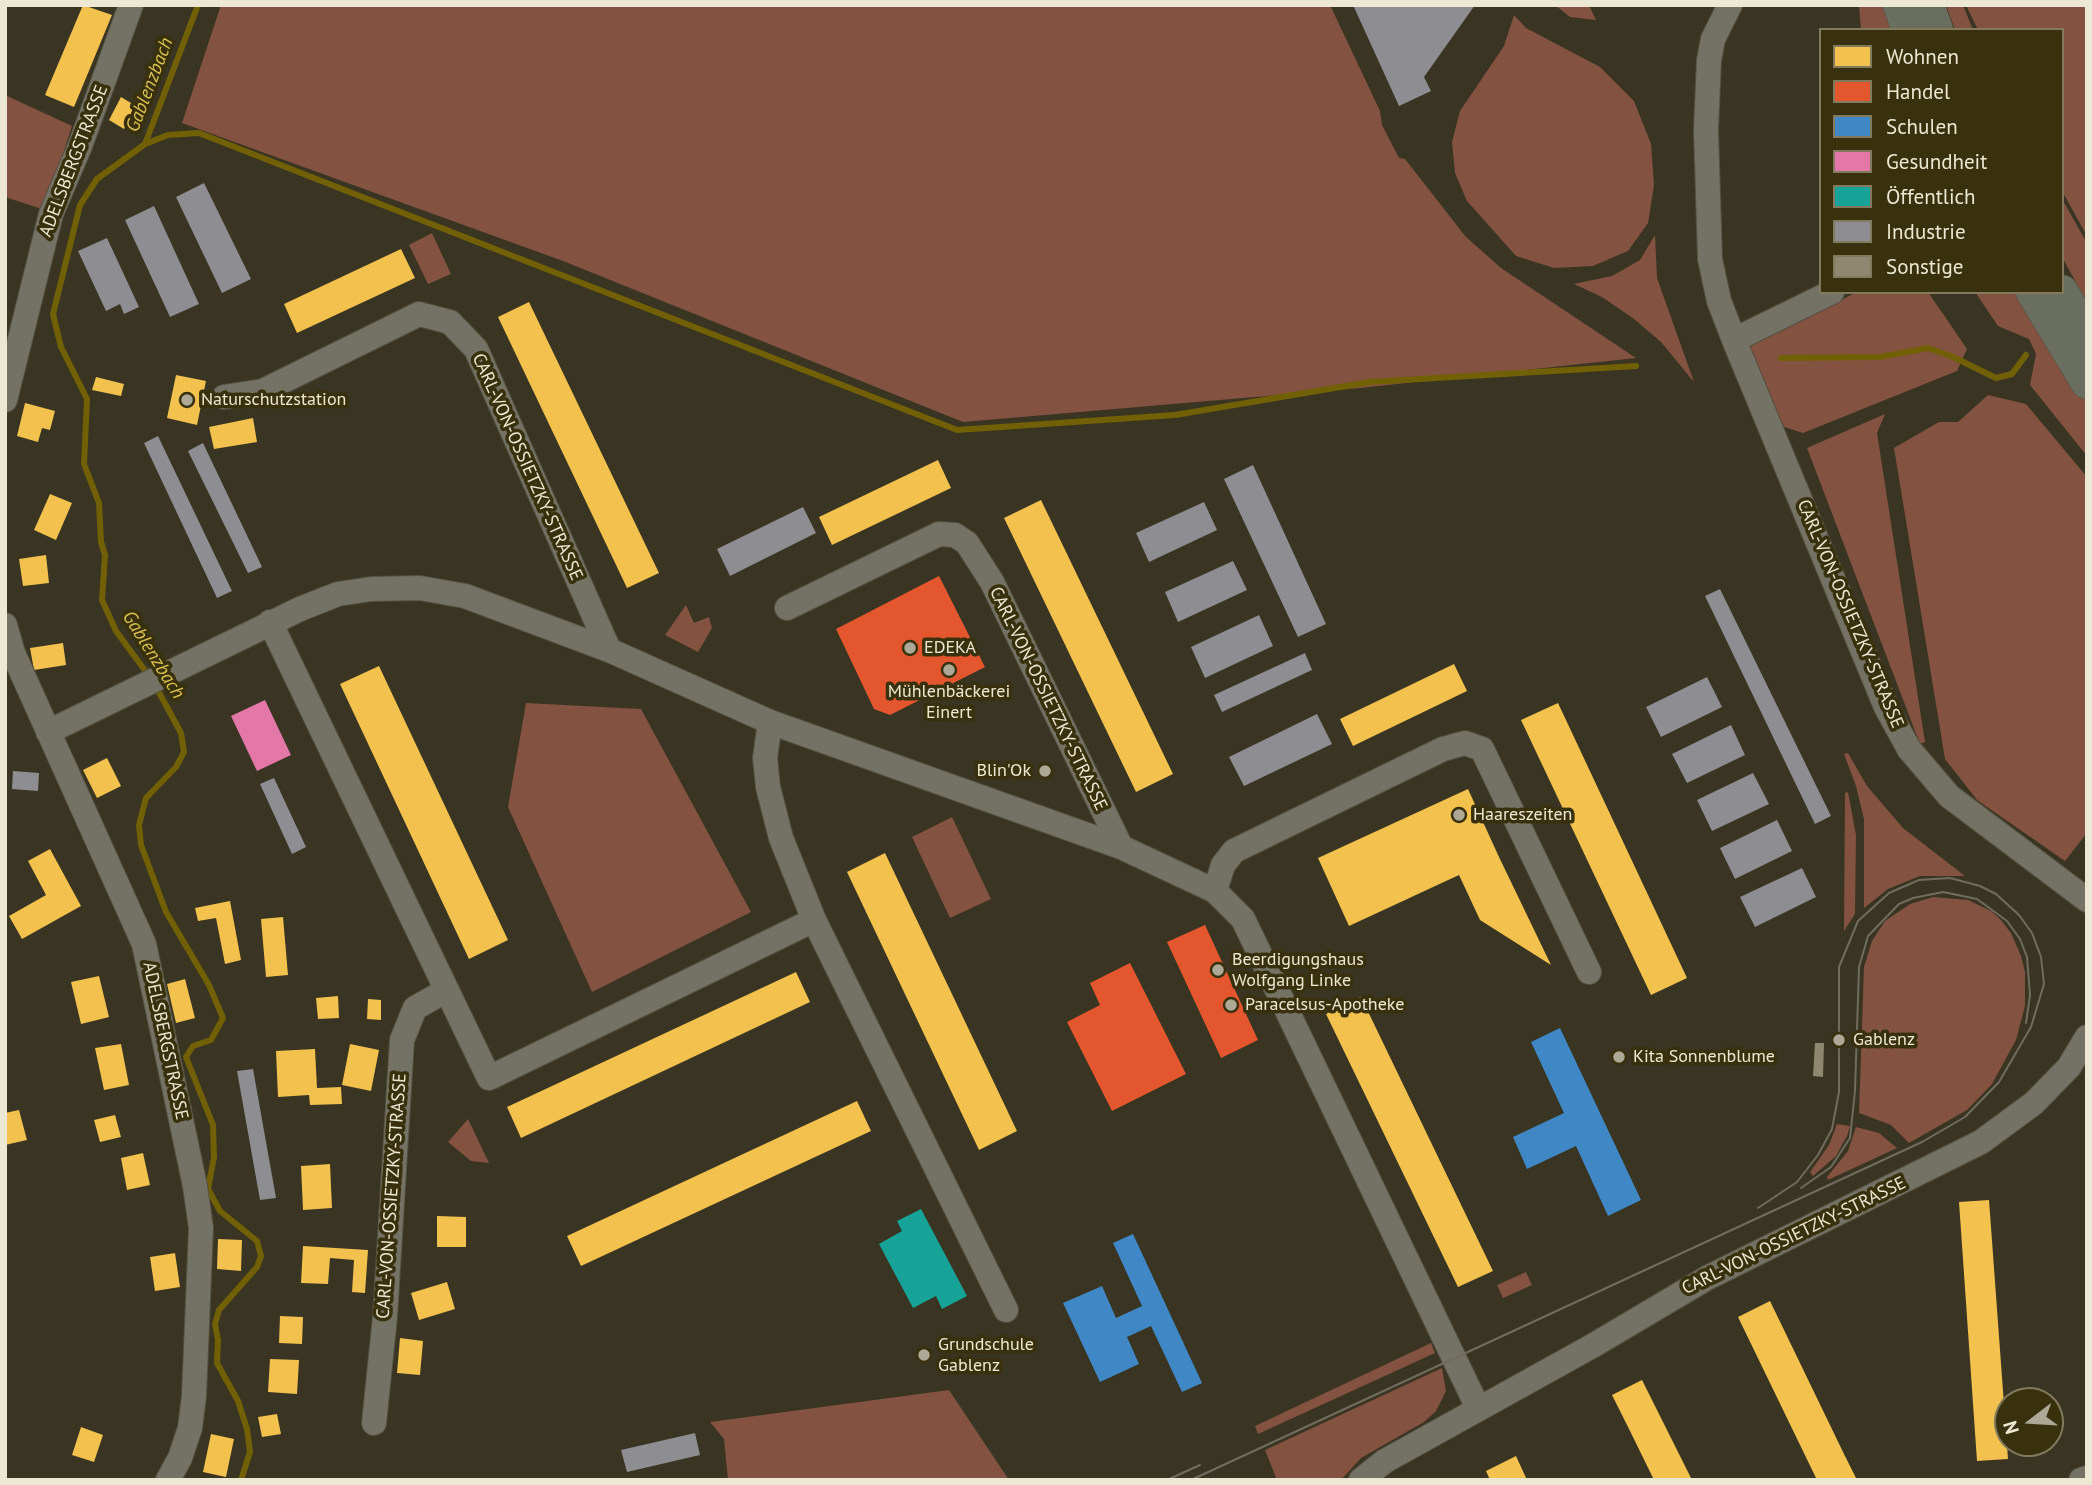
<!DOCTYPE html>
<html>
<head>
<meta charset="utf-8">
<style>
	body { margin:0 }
	#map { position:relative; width:2092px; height:1485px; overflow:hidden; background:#393522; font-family:"PT Sans",sans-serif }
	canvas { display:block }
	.frame { position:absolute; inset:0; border:7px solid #ece8d4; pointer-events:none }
	.legend { position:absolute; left:1819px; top:28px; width:245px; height:266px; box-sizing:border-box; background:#39310d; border:2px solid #817a5d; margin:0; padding:9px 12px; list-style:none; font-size:21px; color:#ece8d4 }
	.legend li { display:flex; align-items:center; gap:14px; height:35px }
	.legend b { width:35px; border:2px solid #817a5d }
	.north { position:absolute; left:1994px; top:1387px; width:70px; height:70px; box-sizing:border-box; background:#39310d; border:2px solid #817a5d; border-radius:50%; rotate:253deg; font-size:19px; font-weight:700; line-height:28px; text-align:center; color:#ece8d4 }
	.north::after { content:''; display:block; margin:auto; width:24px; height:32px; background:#ada996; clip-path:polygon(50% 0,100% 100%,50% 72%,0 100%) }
</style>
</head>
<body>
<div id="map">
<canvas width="2092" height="1485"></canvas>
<div class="frame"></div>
<ul class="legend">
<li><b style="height:19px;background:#f2c14e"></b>Wohnen</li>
<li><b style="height:19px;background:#e4572e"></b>Handel</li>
<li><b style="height:19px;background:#3f88c5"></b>Schulen</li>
<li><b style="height:19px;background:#e377a8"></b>Gesundheit</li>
<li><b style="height:19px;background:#17a398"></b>Öffentlich</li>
<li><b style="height:19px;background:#8d8d92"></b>Industrie</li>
<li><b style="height:19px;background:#8d886f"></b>Sonstige</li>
</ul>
<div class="north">N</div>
</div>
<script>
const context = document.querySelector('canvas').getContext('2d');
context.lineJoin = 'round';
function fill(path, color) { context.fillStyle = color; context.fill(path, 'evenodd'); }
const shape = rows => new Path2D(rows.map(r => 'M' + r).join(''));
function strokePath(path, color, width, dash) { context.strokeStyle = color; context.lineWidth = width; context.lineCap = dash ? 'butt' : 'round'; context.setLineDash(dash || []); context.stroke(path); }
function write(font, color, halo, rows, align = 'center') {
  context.font = font + ' "PT Sans",sans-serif'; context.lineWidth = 7; context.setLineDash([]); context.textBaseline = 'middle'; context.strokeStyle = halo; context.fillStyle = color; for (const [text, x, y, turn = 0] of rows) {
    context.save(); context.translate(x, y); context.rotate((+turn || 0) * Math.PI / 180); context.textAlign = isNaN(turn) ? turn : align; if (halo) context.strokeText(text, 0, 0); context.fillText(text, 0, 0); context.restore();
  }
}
fill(shape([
	[221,5,1330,5,1380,111,1382,125,1399,158,1405,159,1466,237,1501,268,1636,358,1360,388,963,422,563,261,182,123],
	[1555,5,1589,5,1596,20,1570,17],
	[1859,5,1888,5,1897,30,1861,30],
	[1946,5,1963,5,1973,30,1955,30],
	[1966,5,2087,5,2087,236,2062,191,2062,30,1978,30],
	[1514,15,1526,28,1600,67,1634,101,1651,144,1654,185,1648,223,1628,251,1593,266,1554,268,1516,256,1467,201,1455,173,1452,142,1460,111,1504,46],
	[5,95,72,126,45,210,5,197],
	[2062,199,2087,243,2087,302,2062,257],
	[432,233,451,274,428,284,409,245],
	[1655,235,1657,278,1694,382,1661,342,1634,319,1602,297,1574,284,1612,276,1640,260],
	[1857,292,1928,292,1967,349,1957,371,1803,433,1784,427,1747,347],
	[1975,292,2019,292,2087,403,2087,456,2030,385,2036,354,2029,339,1998,326],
	[1988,395,2026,404,2087,477,2087,833,2065,861,1977,800,1945,759,1894,448,1939,422,1958,422],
	[1885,414,1877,433,1925,742,1920,744,1807,448],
	[686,605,694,623,709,617,712,628,698,652,665,635],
	[526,703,641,709,751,912,592,992,508,807],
	[1848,753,1867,786,1903,828,1965,876,1920,876,1888,889,1864,908,1864,819,1856,786,1844,754],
	[1848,792,1856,835,1855,914,1844,931,1845,793],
	[952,817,991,899,950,918,912,837],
	[1933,897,1968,900,1991,911,2001,920,2011,933,2021,956,2025,972,2025,1006,2016,1040,1992,1084,1967,1110,1909,1143,1891,1125,1859,1113,1864,967,1872,941,1885,921,1910,904],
	[468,1119,489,1163,471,1161,448,1142],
	[1837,1124,1850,1126,1847,1136,1836,1156,1813,1176,1810,1172,1829,1145],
	[1856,1127,1879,1133,1897,1148,1828,1180,1827,1177,1848,1151],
	[1526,1272,1532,1285,1503,1298,1497,1285],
	[1431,1343,1435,1353,1258,1434,1255,1426],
	[1442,1368,1446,1391,1436,1411,1424,1422,1361,1458,1341,1480,1277,1480,1265,1450],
	[949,1390,1009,1480,728,1480,724,1439,710,1422]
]), '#835240');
fill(shape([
	[83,5,112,15,74,107,45,95],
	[121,97,136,106,124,129,109,120],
	[401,249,415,278,297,333,284,304],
	[529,302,659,573,627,588,498,317],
	[176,375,206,381,197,425,167,418],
	[96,377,124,384,121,396,92,390],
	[25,403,55,411,50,430,42,428,38,442,17,436],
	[253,418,257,442,214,449,209,427],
	[938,460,951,488,832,545,819,517],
	[50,494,72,503,56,540,34,530],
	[1041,500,1173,774,1136,792,1004,518],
	[46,555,49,583,23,586,19,559],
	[63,643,66,665,34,670,30,648],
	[1454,664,1467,691,1353,746,1340,719],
	[379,666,508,940,469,959,340,684],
	[1558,703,1687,978,1651,995,1521,720],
	[107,758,121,786,97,798,83,770],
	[1468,789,1499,857,1551,965,1480,920,1459,875,1349,926,1318,858],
	[50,849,81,906,22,939,9,916,46,895,28,861],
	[885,853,1017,1131,979,1150,847,872],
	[230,901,241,960,225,964,216,918,198,921,195,908],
	[283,917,288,975,266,977,261,919],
	[796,972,810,1002,521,1138,507,1107],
	[99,976,109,1017,81,1024,71,982],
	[185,979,195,1018,176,1023,167,984],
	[338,996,339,1018,318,1019,316,998],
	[1361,997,1493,1271,1458,1287,1326,1014],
	[368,999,381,1000,381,1020,367,1019],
	[121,1044,129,1085,104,1090,95,1048],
	[350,1044,379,1050,371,1091,342,1085],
	[315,1049,317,1088,341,1087,342,1104,310,1105,309,1095,278,1097,276,1051],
	[857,1101,871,1131,581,1266,567,1236],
	[19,1110,27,1140,5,1145,5,1113],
	[115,1115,121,1137,100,1142,94,1120],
	[143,1153,150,1185,127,1190,121,1158],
	[330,1164,332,1208,303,1210,301,1166],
	[1989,1200,2008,1459,1977,1461,1959,1202],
	[437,1216,466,1217,466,1247,437,1247],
	[218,1239,242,1240,241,1271,217,1269],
	[303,1246,368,1250,365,1293,352,1292,354,1260,330,1258,328,1284,301,1283],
	[175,1253,180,1287,155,1291,150,1257],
	[447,1282,455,1309,419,1320,411,1293],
	[1770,1301,1844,1454,1857,1480,1817,1480,1738,1317],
	[280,1316,303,1317,302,1344,279,1343],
	[400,1338,423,1341,420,1375,397,1373],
	[270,1359,299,1360,297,1394,268,1392],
	[1642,1380,1692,1480,1654,1480,1631,1433,1612,1395],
	[277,1414,281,1434,262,1437,258,1417],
	[81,1427,103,1435,94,1462,72,1455],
	[211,1434,234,1439,226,1477,203,1472],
	[1516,1456,1527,1480,1490,1480,1486,1471]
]), '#f2c14e');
fill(shape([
	[939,576,985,667,890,715,874,709,836,629],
	[1205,925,1258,1040,1221,1058,1167,942],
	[1130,963,1186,1074,1112,1111,1067,1022,1100,1005,1090,983]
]), '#e4572e');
fill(shape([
	[1560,1028,1641,1200,1608,1216,1576,1146,1527,1169,1513,1137,1564,1113,1531,1042],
	[1133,1234,1202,1383,1182,1392,1151,1326,1127,1337,1139,1364,1100,1382,1063,1303,1102,1286,1116,1318,1142,1306,1113,1243]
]), '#3f88c5');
fill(shape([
	[265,700,291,755,257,771,231,716]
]), '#e377a8');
fill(shape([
	[921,1209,967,1296,942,1309,936,1296,913,1308,879,1244,902,1231,897,1221]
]), '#17a398');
fill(shape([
	[1353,5,1475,5,1424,77,1431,91,1399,106],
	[204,183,251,279,222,293,176,197],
	[154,206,199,304,170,317,125,220],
	[107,238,139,307,124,314,120,304,106,311,78,251],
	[158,436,232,591,217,598,144,443],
	[203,443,262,567,248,573,188,451],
	[1253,465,1326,624,1298,637,1224,479],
	[1204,502,1217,530,1149,562,1136,533],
	[803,507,816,533,730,576,717,549],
	[1233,561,1247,590,1178,622,1165,592],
	[1720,589,1831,816,1815,824,1705,596],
	[1259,615,1273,646,1205,678,1191,647],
	[1305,653,1312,670,1222,712,1214,695],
	[1707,677,1722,707,1661,737,1646,707],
	[1317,714,1332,744,1244,786,1229,757],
	[1731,725,1745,755,1687,783,1672,754],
	[13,771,39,773,38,791,12,789],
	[1753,773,1769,804,1712,831,1697,800],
	[274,778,306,847,292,854,260,784],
	[1777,820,1792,851,1735,879,1720,848],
	[1802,868,1816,897,1755,927,1740,897],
	[253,1069,276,1198,260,1200,237,1071],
	[695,1433,700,1455,627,1472,621,1450]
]), '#8d8d92');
strokePath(shape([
	[145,144,168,135,199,133,957,430,1175,415,1370,382,1636,366],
	[1781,358,1880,357,1928,348,1951,356,1996,378,2012,374,2026,355],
	[149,676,116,631,102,600,105,555,101,542,99,503,84,464,87,399,61,347,53,314,80,205,97,179,145,144,198,5],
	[155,685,181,733,184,752,176,767,146,798,139,825,141,845,166,912,209,985,223,1018,211,1040,193,1046,186,1057,213,1125,214,1157,208,1189,220,1211,257,1241,261,1256,257,1267,219,1310,215,1324,218,1340,217,1363,238,1401,247,1429,250,1452,241,1480]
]), '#716005', 6);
fill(shape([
	[1815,1043,1824,1043,1823,1077,1813,1076]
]), '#8d886f');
const minor = shape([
	[1730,5,1713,39,1709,60,1706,130,1710,259,1719,301,1734,340,1886,707,1909,749,1949,796,2087,900],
	[1734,340,1832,292],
	[224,397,263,391,419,314,450,322,476,349,609,650],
	[5,400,51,214,80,146,131,5],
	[787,608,939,534,955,535,967,543,992,582,1121,847],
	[270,622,489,1078,814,920],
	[5,625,13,653,144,944,195,1186,201,1228,194,1396,190,1428,180,1458,168,1480],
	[770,722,765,758,768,787,781,838,814,920,1006,1310],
	[48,732,300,609,338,594,371,589,420,588,465,596,609,650,770,722,1121,847,1215,891,1243,919,1478,1408],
	[1215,891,1223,865,1234,851,1443,749,1465,743,1482,749,1589,972],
	[374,1423,385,1317,402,1040,415,1008,447,990],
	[1361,1480,1385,1461,1594,1345,1707,1278,1981,1142,2034,1103,2069,1067,2087,1037],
	[2081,1480,2087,1478]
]);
const major = shape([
	[1899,5,1908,30],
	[1928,5,1937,30],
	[2062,291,2087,332],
	[2032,292,2087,383]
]);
strokePath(minor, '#545141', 26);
strokePath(major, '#545141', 33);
strokePath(minor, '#747264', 24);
strokePath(major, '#696e5e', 32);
strokePath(shape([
	[1801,1188,1831,1167,1850,1138,1855,1091,1859,967,1868,936,1899,904,1913,898,1943,892,1977,899,2007,921,2020,939,2027,957,2030,995,2026,1023],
	[1167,1480,1200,1465],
	[1191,1480,1922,1142,1965,1117,1999,1082,2031,1027,2044,984,2041,957,2032,933,2019,915,1996,894,1980,886,1950,878,1919,880,1889,893,1858,921,1839,967,1839,1092,1832,1129,1818,1155,1797,1182,1758,1208]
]), '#706c5e', 2);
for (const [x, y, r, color] of [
	[187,400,7,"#ada996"],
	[910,648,7,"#ada996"],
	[949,670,7,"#ada996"],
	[1045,771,7,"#ada996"],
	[1459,815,7,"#ada996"],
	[1218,970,7,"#ada996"],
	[1231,1005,7,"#ada996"],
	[1839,1040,7,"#ada996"],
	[1619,1057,7,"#ada996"],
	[924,1355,7,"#ada996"]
]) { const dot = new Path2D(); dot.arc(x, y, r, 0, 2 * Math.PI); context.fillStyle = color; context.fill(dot); strokePath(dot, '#39310d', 2.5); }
write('18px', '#ece8d4', '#39310d', [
	["ADELSBERGSTRASSE",74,161,-69],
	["CARL-VON-OSSIETZKY-STRASSE",527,467,66],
	["CARL-VON-OSSIETZKY-STRASSE",1850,614,67],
	["CARL-VON-OSSIETZKY-STRASSE",1048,699,64],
	["ADELSBERGSTRASSE",165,1041,78],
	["CARL-VON-OSSIETZKY-STRASSE",392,1196,-86],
	["CARL-VON-OSSIETZKY-STRASSE",1794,1236,-26]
]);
write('18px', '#ece8d4', '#39310d', [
	["Naturschutzstation",201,400],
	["EDEKA",924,648],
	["Mühlenbäckerei",949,692,"center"],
	["Einert",949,713,"center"],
	["Blin'Ok",1031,771,"right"],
	["Haareszeiten",1473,815],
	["Beerdigungshaus",1232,960],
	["Wolfgang Linke",1232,981],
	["Paracelsus-Apotheke",1245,1005],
	["Gablenz",1853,1040],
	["Kita Sonnenblume",1633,1057],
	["Grundschule",938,1345],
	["Gablenz",938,1366]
], 'left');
write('italic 19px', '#d9c050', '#39310d', [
	["Gablenzbach",150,85,-69],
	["Gablenzbach",153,655,58]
]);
</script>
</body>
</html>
